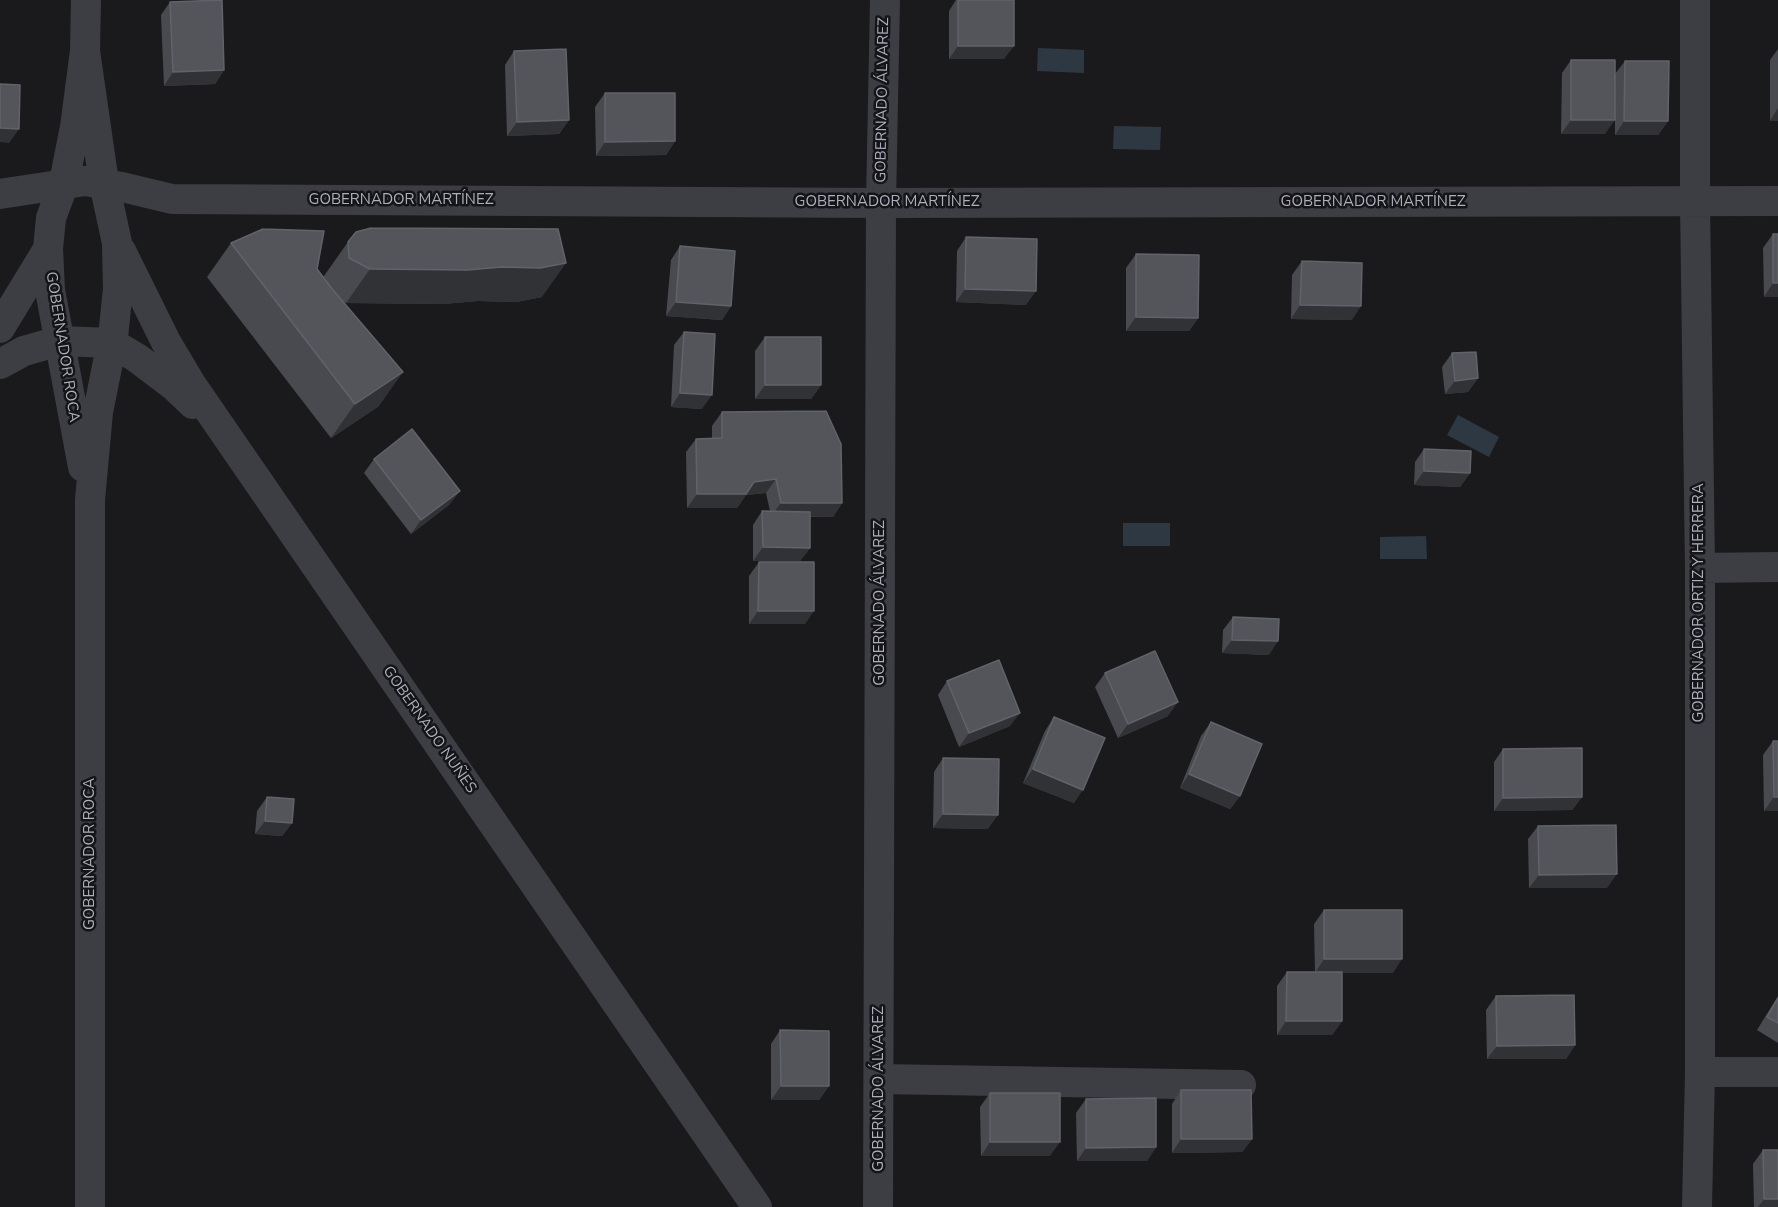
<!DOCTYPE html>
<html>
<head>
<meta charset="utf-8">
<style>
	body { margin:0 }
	canvas { display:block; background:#1a1a1d }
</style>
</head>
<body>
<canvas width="1778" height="1207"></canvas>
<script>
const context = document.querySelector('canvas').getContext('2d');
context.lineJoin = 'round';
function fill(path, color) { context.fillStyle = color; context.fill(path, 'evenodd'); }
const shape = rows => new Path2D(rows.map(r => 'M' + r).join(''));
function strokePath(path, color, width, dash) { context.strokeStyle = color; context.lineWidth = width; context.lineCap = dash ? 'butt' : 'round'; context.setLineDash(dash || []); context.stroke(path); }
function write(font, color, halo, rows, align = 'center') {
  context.font = font + ' "Nunito Sans",sans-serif'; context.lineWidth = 5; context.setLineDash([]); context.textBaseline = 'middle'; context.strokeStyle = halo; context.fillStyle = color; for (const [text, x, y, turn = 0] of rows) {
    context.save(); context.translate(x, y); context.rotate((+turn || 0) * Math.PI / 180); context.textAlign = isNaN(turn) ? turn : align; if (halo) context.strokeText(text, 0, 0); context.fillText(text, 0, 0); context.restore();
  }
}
fill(shape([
	[1038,48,1084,50,1084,73,1037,71],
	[1114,126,1161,127,1160,150,1113,149],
	[1458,415,1499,437,1489,457,1447,435],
	[1123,523,1170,523,1170,546,1123,546],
	[1426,536,1427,559,1380,559,1380,537]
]), '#2e3842');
strokePath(shape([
	[1695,0,1695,202,1700,568,1700,1072,1697,1207],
	[85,51,104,183,117,243,118,289,113,337,98,412,90,500,90,1207],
	[0,194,85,181,122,187,172,199,881,203,1778,201],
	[121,251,166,342,191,384,757,1207],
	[0,328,48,249],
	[0,364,24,351,59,341,112,343,137,358,174,386,193,404],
	[83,467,50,290,48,249,51,218,64,183,75,127,85,51,86,0],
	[1700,568,1778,567],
	[1700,1072,1778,1072],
	[879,1079,1241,1085],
	[878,1207,881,203,885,0]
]), '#3d3d44', 30);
fill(shape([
	[956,0,1014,0,1004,59,949,59,949,11],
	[170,2,224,70,215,84,164,86,161,15],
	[1778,49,1778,121,1770,121,1770,60],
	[514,51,569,120,559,134,507,136,505,65],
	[1571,60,1615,74,1625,61,1668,121,1658,135,1615,135,1615,106,1605,134,1561,134,1562,73],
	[605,93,675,141,666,155,596,156,595,107],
	[1773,234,1778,234,1778,297,1764,297,1763,248],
	[966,237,1026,305,956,302,957,251],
	[348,242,542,297,516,302,478,301,443,304,346,303,341,301,379,406,331,438,207,277,231,243,317,269,324,279,324,276],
	[680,246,731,306,722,320,666,316,671,260],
	[1136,254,1198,318,1189,331,1126,331,1126,268],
	[1302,261,1352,320,1291,319,1292,275],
	[684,332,702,409,671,407,674,345],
	[765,337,821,385,811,399,755,399,755,351],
	[1452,353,1478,378,1468,392,1445,394,1442,367],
	[722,412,842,503,833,517,810,517,810,548,800,561,753,561,753,525,762,511,770,511,766,493,746,495,737,508,687,508,686,452,696,439,712,438,712,426],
	[1424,449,1470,473,1460,487,1414,485,1415,462],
	[374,459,450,504,411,534,364,473],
	[759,562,805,624,749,624,749,576],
	[1233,617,1269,655,1222,653,1223,630],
	[1105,673,1168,716,1118,738,1095,687],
	[947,681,1010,726,959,747,938,695],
	[1054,717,1074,803,1023,783,1045,731],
	[1211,722,1240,796,1230,809,1180,788,1201,736],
	[1773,741,1778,811,1764,811,1763,755],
	[1503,749,1582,797,1572,810,1494,811,1494,762],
	[943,758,988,829,933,828,934,772],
	[267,797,292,823,282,836,255,834,257,811],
	[1538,826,1607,888,1529,888,1528,839],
	[1324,910,1393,973,1342,973,1342,1021,1332,1035,1277,1035,1277,986,1287,972,1315,972,1314,924],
	[1496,996,1575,1045,1566,1059,1487,1059,1486,1010],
	[1778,996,1778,1043,1757,1030],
	[780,1030,829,1086,819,1100,771,1100,771,1044],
	[1181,1090,1252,1139,1242,1152,1172,1153,1172,1104],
	[990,1093,1050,1156,981,1156,980,1107],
	[1086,1099,1156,1147,1147,1161,1077,1161,1076,1113],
	[1763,1150,1778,1207,1754,1207,1753,1164]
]), '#484a4f');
fill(shape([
	[958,46,1014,46,1004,59,949,59],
	[224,70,215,84,164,86,173,72],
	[1778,108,1778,121,1770,121],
	[569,120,559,134,507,136,517,122],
	[1571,120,1615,120,1605,134,1561,134],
	[1624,121,1668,121,1658,135,1615,135],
	[0,128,19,129,9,143,0,142],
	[675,141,666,155,596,156,605,142],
	[566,263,542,297,516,302,478,301,443,304,346,303,370,269,502,267],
	[1773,283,1778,283,1778,297,1764,297],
	[965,289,1036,291,1026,305,956,302],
	[676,302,731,306,722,320,666,316],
	[1300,305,1361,306,1352,320,1291,319],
	[1136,317,1198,318,1189,331,1126,331],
	[403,372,379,406,331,438,355,404],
	[1478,378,1468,392,1445,394,1455,381],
	[765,385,821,385,811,399,755,399],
	[680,393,712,395,702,409,671,407],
	[1424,471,1470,473,1460,487,1414,485],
	[776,479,766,493,746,495,737,508,687,508,697,494,754,482],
	[460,491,450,504,411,534,421,520],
	[781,503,842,503,833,517,771,516],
	[763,547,810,548,800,561,753,561],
	[758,611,814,611,805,624,749,624],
	[1232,640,1278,641,1269,655,1222,653],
	[1178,702,1168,716,1118,738,1128,724],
	[1020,713,1010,726,959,747,969,733],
	[1033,769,1083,790,1074,803,1023,783],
	[1189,774,1240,796,1230,809,1180,788],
	[1582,797,1572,810,1494,811,1503,798],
	[1774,797,1778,797,1778,811,1764,811],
	[943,814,998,815,988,829,933,828],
	[265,821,292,823,282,836,255,834],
	[1617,874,1607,888,1529,888,1539,875],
	[1324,959,1402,959,1393,973,1315,973],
	[1286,1021,1342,1021,1332,1035,1277,1035],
	[1575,1045,1566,1059,1487,1059,1497,1046],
	[781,1086,829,1086,819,1100,771,1100],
	[1181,1139,1252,1139,1242,1152,1172,1153],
	[990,1142,1060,1142,1050,1156,981,1156],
	[1156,1147,1147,1161,1077,1161,1086,1148],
	[1764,1199,1778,1199,1778,1207,1758,1207]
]), '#313236');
const building = shape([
	[222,0,224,70,173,72,170,2,222,0],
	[958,0,1014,0,1014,46,958,46,958,0],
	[566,49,569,120,517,122,514,51,566,49],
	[1571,60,1615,60,1615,120,1571,120,1571,60],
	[1625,61,1669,61,1668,121,1624,121,1625,61],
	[0,84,20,85,19,129,0,128,0,84],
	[605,93,675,93,675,141,605,142,605,93],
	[371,228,558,229,566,263,540,268,502,267,467,270,370,269,349,258,348,242,356,232,371,228],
	[263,229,324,231,317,269,333,290,403,372,355,404,231,243,263,229],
	[1773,234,1778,234,1778,283,1773,283,1773,234],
	[966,237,1037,239,1036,291,965,289,966,237],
	[680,246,735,251,731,306,676,302,680,246],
	[1136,254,1199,255,1198,318,1136,317,1136,254],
	[1302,261,1362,263,1361,306,1300,305,1302,261],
	[684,332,715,334,712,395,680,393,684,332],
	[765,337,821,337,821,385,765,385,765,337],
	[1476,352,1478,378,1455,381,1452,353,1476,352],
	[826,411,841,444,842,503,781,503,776,479,754,482,746,494,697,494,696,439,722,438,722,412,826,411],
	[412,429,460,491,421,520,374,459,412,429],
	[1424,449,1471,451,1470,473,1424,471,1424,449],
	[762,511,810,512,810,548,763,547,762,511],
	[759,562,814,562,814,611,758,611,759,562],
	[1233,617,1279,619,1278,641,1232,640,1233,617],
	[1155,651,1178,702,1128,724,1105,673,1155,651],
	[999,660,1020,713,969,733,947,681,999,660],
	[1054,717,1105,738,1083,790,1033,769,1054,717],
	[1211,722,1262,744,1240,796,1189,774,1211,722],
	[1773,741,1778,741,1778,797,1774,797,1773,741],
	[1582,748,1582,797,1503,798,1503,749,1582,748],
	[943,758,999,759,998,815,943,814,943,758],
	[267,797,294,799,292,823,265,821,267,797],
	[1616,825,1617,874,1539,875,1538,826,1616,825],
	[1324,910,1402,910,1402,959,1324,959,1324,910],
	[1287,972,1342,972,1342,1021,1286,1021,1287,972],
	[1574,995,1575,1045,1497,1046,1496,996,1574,995],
	[1778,998,1778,1023,1767,1017,1778,998],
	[780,1030,829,1031,829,1086,781,1086,780,1030],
	[1181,1090,1251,1090,1252,1139,1181,1139,1181,1090],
	[990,1093,1060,1093,1060,1142,990,1142,990,1093],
	[1156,1098,1156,1147,1086,1148,1086,1099,1156,1098],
	[1763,1150,1778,1150,1778,1199,1764,1199,1763,1150]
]);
fill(building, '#53555b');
strokePath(building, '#61636a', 1.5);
write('15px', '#acb0bd', '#151518', [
	["GOBERNADO ÁLVAREZ",883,100,-89],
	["GOBERNADOR MARTÍNEZ",401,200],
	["GOBERNADOR MARTÍNEZ",887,202],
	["GOBERNADOR MARTÍNEZ",1373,202],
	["GOBERNADOR ROCA",62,347,81],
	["GOBERNADO ÁLVAREZ",880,603,-90],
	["GOBERNADOR ORTIZ Y HERRERA",1699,603,-90],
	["GOBERNADO NUÑES",429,730,55],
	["GOBERNADOR ROCA",90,854,-90],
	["GOBERNADO ÁLVAREZ",879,1089,-90]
]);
</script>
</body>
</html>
